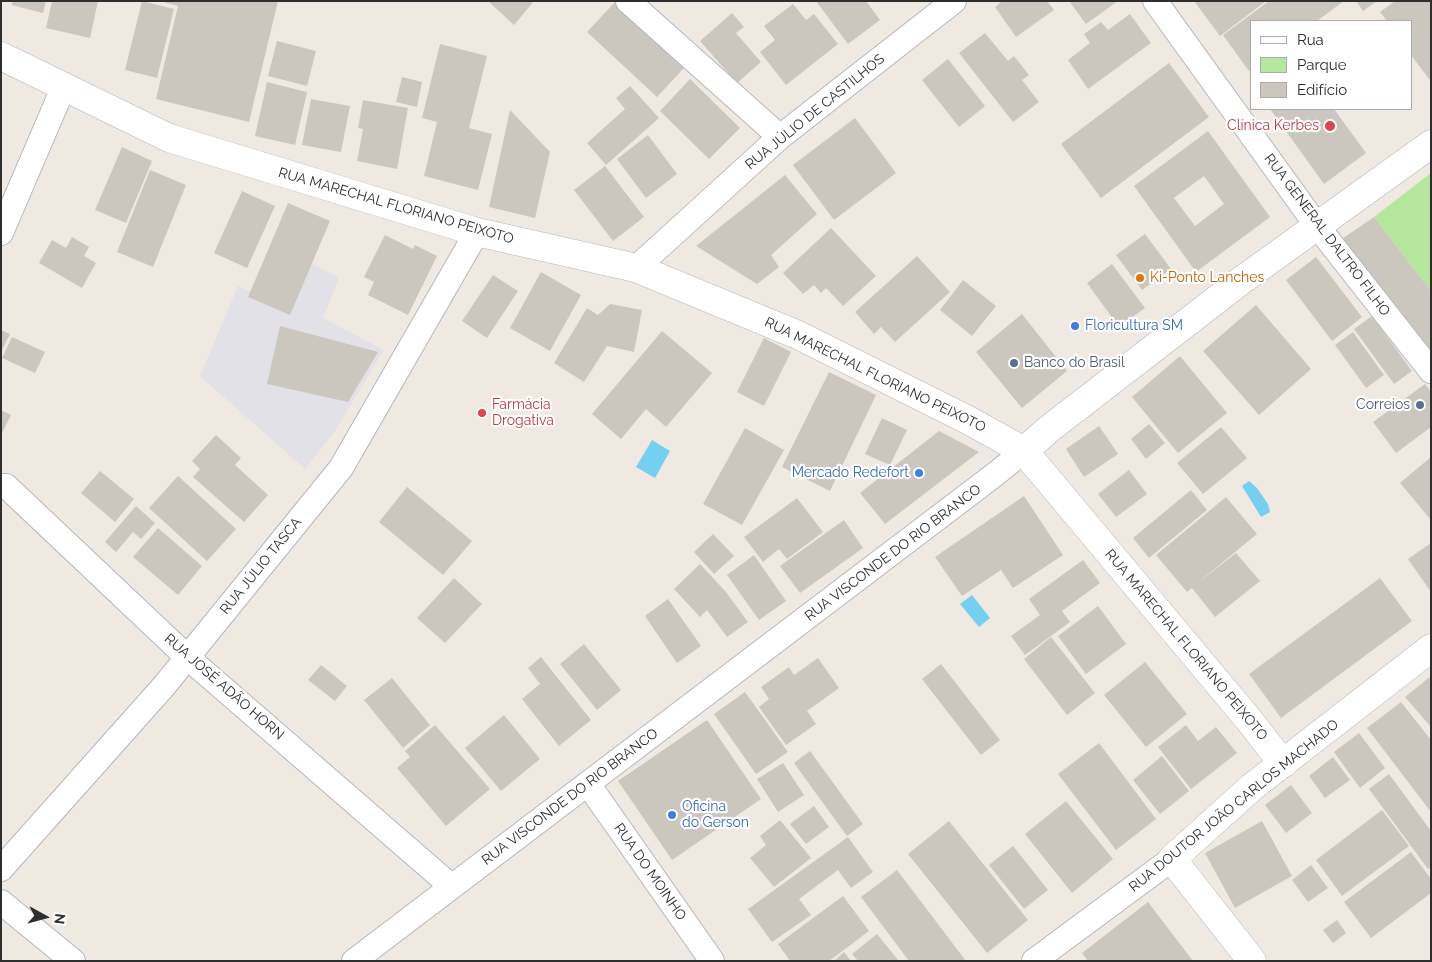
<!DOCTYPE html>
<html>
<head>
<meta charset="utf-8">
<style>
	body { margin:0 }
	#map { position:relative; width:1432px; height:962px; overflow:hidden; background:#efe9e1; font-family:Raleway,sans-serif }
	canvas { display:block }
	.frame { position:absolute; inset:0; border:2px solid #2e2e2e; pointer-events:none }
	.legend { position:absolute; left:1250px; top:20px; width:162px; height:90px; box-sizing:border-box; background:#fff; border:1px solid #ababab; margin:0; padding:6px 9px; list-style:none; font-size:15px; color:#2e2e2e }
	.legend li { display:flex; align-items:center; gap:10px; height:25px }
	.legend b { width:25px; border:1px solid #ababab }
	.north { position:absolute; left:20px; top:892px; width:50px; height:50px; -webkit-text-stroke:4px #fff; paint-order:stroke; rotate:97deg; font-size:14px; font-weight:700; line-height:20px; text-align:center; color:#2e2e2e }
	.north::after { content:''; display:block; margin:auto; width:18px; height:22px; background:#2e2e2e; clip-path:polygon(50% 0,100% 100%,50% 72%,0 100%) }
</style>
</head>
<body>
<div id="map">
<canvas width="1432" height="962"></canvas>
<div class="frame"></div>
<ul class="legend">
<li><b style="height:6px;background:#fff"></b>Rua</li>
<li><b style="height:14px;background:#b6e59e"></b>Parque</li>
<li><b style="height:14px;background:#cbc7bf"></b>Edifício</li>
</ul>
<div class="north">N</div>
</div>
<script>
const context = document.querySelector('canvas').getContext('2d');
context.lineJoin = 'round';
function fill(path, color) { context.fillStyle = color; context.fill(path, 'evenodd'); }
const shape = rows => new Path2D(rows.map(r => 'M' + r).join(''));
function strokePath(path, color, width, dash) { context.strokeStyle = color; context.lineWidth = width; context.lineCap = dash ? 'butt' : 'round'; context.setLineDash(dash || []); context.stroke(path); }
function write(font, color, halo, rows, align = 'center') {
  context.font = font + ' Raleway,sans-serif'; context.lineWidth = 4.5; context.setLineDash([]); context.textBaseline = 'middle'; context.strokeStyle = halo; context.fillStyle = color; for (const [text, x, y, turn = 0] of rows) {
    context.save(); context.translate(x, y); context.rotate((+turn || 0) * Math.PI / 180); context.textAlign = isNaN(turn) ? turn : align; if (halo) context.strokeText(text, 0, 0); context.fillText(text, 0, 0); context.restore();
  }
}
fill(shape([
	[307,261,339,278,323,318,384,350,335,431,305,469,200,376,238,286,287,305]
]), '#e3e1e8');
fill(shape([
	[1431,173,1431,291,1374,217]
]), '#b6e59e');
fill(shape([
	[652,440,670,451,655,478,636,467],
	[1249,481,1257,488,1268,504,1270,512,1261,517,1242,486],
	[972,595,990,618,979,627,960,604]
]), '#75cff0');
fill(shape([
	[12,1,46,1,43,13,12,5],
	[52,1,98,1,90,38,46,28],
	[142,1,174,9,157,78,125,70],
	[160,1,278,1,249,122,156,99,178,6],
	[488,1,534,1,514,25],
	[816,1,866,1,880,20,848,44],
	[1002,1,1047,1,1054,10,1016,37,995,7],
	[1069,1,1118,1,1086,24],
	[1194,1,1266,1,1220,36],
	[1269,1,1344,1,1317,21,1251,21,1251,70,1249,71,1223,35],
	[1356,1,1377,1,1363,11],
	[1395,1,1431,1,1431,78,1429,79,1411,55,1411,21,1387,21,1380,12],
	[615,2,685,67,657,97,587,32],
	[793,4,806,20,814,14,838,44,786,85,760,52,775,40,764,26],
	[732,13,744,27,736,33,761,62,737,83,700,41],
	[1130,14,1151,43,1088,89,1068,60,1090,43,1084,34,1101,22,1108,30],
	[985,33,1008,61,1014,56,1029,75,1022,80,1039,102,1013,122,959,53],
	[277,41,316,51,307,86,268,76],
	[440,44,487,56,469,128,492,134,478,190,424,176,437,122,422,118],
	[948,59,985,106,959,127,922,80],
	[1169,63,1209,117,1101,198,1061,144],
	[402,77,422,82,417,107,396,102],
	[690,79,740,128,709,159,660,111],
	[267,82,307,92,295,145,255,136],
	[630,86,659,118,606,165,587,143,625,109,616,98],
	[311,99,350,106,341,152,302,145],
	[363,100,408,108,397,169,357,161,363,129,358,128],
	[1270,109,1334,109,1366,153,1324,184],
	[510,110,550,152,535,218,489,207],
	[855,118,896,173,834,220,793,165],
	[1208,131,1270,217,1196,272,1134,186],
	[1204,176,1224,204,1195,226,1174,198],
	[648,135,677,174,646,198,617,159],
	[122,147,152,161,126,223,95,210],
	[605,166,644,217,613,241,574,190],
	[150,170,186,185,153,267,117,252],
	[785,175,817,214,771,255,779,267,757,284,696,246],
	[242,191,275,206,247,268,214,253],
	[288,203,330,221,290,315,248,297],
	[1374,217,1431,291,1431,363,1336,243],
	[831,228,876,276,843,306,826,288,821,293,814,285,803,294,783,273],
	[1145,234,1171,269,1142,290,1116,255],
	[385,235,413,249,415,245,437,256,408,315,368,295,374,282,364,277],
	[72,237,89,247,84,256,96,263,82,288,39,263,52,240,66,248],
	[917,256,950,292,895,342,881,327,874,334,855,312],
	[1316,257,1362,317,1332,341,1286,280],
	[1112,264,1145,308,1119,327,1087,283],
	[541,272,581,295,550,351,510,328],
	[493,275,518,291,487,338,462,321],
	[963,280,996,306,972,336,940,310],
	[610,304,642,310,634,352,607,346,584,382,554,363,587,308,598,315],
	[1256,305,1311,369,1259,415,1203,351],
	[1022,314,1067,371,1022,408,976,352],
	[1372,316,1412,371,1394,384,1354,329],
	[280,326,378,352,348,402,267,384],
	[1,330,10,334,1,352],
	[662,331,712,373,666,427,646,409,621,439,592,414],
	[1353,332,1384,375,1366,388,1335,345],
	[12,337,45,352,35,373,2,358],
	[764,338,791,352,764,406,737,392],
	[1180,356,1227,413,1178,453,1132,397],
	[829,372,876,395,830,491,782,467],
	[1425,384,1431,392,1431,427,1396,453,1373,422],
	[1,410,11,415,1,435],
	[882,418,907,430,890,465,865,454],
	[1149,424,1165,443,1146,459,1131,439],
	[1099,426,1118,454,1084,477,1066,449],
	[1221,427,1247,458,1203,494,1177,463],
	[745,428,784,450,742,525,703,504],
	[939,431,979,452,885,524,860,493],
	[216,435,241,458,235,465,268,495,244,522,193,477,200,469,192,461],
	[1431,457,1431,520,1400,483],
	[1129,470,1147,494,1116,517,1098,494],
	[100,471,134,499,115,522,81,493],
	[178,476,236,529,207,561,149,508],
	[407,487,472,541,443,575,379,522],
	[1191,490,1207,510,1149,558,1133,538],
	[1024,496,1063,555,1013,588,1001,570,962,596,935,557],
	[1226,497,1257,534,1195,585,1236,553,1260,581,1215,617,1192,588,1187,592,1156,555],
	[797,498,823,532,787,559,779,549,763,562,744,537],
	[136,506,155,523,141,539,133,532,116,552,105,542],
	[844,520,863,548,800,593,780,566],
	[158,528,202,566,178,595,133,557],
	[713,534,734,556,714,574,694,552],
	[1431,543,1431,592,1408,559],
	[754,555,786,601,759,620,727,575],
	[1083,560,1100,583,1062,611,1070,622,1025,655,1011,636,1040,615,1029,599],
	[700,564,726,592,748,622,727,637,707,610,700,617,674,589],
	[454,578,482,604,445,643,417,618],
	[1380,578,1412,621,1281,718,1249,674],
	[668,599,701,646,677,663,645,616],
	[1098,606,1126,644,1086,674,1058,636],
	[1051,637,1095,693,1067,715,1024,659],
	[584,644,621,690,597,710,560,664],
	[541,657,591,720,559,746,522,699,540,684,528,668],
	[818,658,839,688,807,711,816,724,786,745,759,707,769,699,761,687,789,667,794,675],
	[1145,662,1187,714,1146,747,1104,695],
	[941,664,1000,740,981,755,922,679],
	[321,665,347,686,335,701,308,680],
	[1431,676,1431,727,1405,697],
	[392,678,430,725,403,748,364,700],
	[745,692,788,752,756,774,714,714],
	[1401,702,1431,740,1431,812,1367,728],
	[504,715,540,759,501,791,465,748],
	[707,720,761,799,672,860,618,781],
	[435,725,490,789,446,826,397,768,410,757,405,751],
	[1186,725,1198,741,1216,727,1237,753,1191,789,1158,747],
	[1359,733,1385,768,1360,788,1334,752],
	[1099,743,1156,819,1116,850,1058,774],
	[810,751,863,824,847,836,794,763],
	[1162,756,1189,791,1160,814,1133,780],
	[1333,757,1350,780,1325,798,1309,776],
	[783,763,804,795,778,812,757,779],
	[1389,774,1431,831,1431,867,1428,869,1369,789],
	[1291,785,1312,813,1286,833,1265,805],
	[1066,801,1113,859,1072,893,1025,834],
	[814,806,829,827,806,844,790,824],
	[1382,810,1409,846,1342,896,1316,860],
	[780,820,811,858,774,887,750,858,766,845,760,836],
	[949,821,1028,920,987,953,908,854],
	[1262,821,1292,876,1235,908,1205,853],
	[848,837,873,872,851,888,838,870,799,899,811,915,772,942,748,909],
	[1013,846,1048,890,1024,909,989,865],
	[1411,852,1431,879,1431,893,1371,938,1344,902],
	[1311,865,1328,888,1308,902,1292,880],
	[897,870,966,961,909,961,861,897],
	[843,896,869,931,829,961,790,961,778,944],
	[1148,902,1193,961,1088,961,1082,953],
	[1337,920,1346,933,1333,943,1323,930],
	[877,934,899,961,858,961,852,954],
	[844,952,851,961,834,961]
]), '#cbc7bf');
const minor = shape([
	[628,1,780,137],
	[1155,1,1317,226,1431,371],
	[1,233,64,86],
	[636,268,780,137,954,1],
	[1,486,6,486,187,657,451,886],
	[588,784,712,961],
	[1,869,164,686,341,468,477,232],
	[1,902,73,961],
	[354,961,993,476,1024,451],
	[1034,961,1172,859]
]);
const tertiary = shape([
	[1024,451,1049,429,1242,280,1431,144]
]);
const secondary = shape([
	[1,56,169,138,477,232,636,268,798,335,968,420,1024,451,1249,720,1283,764],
	[1252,961,1172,859,1252,787,1431,648]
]);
strokePath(minor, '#b4b7c1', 26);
strokePath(tertiary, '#b4b7c1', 29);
strokePath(secondary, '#b4b7c1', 29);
strokePath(minor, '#fff', 24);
strokePath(tertiary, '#fff', 28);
strokePath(secondary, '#fff', 28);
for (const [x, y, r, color] of [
	[1330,126,6,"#e0444e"],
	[1140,278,5,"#e8710a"],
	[1075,326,5,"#3f7fe0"],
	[1014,363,5,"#5c6f8a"],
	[1420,405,5,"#5c6f8a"],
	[482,413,5,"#e0444e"],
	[919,473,5,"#3f7fe0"],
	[672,815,5,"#3f7fe0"]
]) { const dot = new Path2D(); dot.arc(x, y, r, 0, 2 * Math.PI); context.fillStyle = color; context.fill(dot); strokePath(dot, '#fff', 2); }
write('14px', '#2e2e2e', '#fff', [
	["RUA JÚLIO DE CASTILHOS",815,112,-39],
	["RUA MARECHAL FLORIANO PEIXOTO",396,206,16],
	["RUA GENERAL DALTRO FILHO",1327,235,53],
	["RUA MARECHAL FLORIANO PEIXOTO",875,375,26],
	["RUA VISCONDE DO RIO BRANCO",893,553,-37],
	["RUA JÚLIO TASCA",261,566,-51],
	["RUA MARECHAL FLORIANO PEIXOTO",1186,645,50],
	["RUA JOSÉ ADÃO HORN",224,687,41],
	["RUA VISCONDE DO RIO BRANCO",570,797,-37],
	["RUA DOUTOR JOÃO CARLOS MACHADO",1234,806,-39],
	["RUA DO MOINHO",650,872,55]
]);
write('14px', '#be3a42', '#fff', [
	["Clínica Kerbes",1319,126],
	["Farmácia",492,405,"left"],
	["Drogativa",492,421,"left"]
], 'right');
write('14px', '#c56008', '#fff', [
	["Ki-Ponto Lanches",1150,278]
], 'left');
write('14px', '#366cbe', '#fff', [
	["Floricultura SM",1085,326],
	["Mercado Redefort",909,473,"right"],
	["Oficina",682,807],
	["do Gerson",682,823]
], 'left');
write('14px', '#4e5e75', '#fff', [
	["Banco do Brasil",1024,363],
	["Correios",1410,405,"right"]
], 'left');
</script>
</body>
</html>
